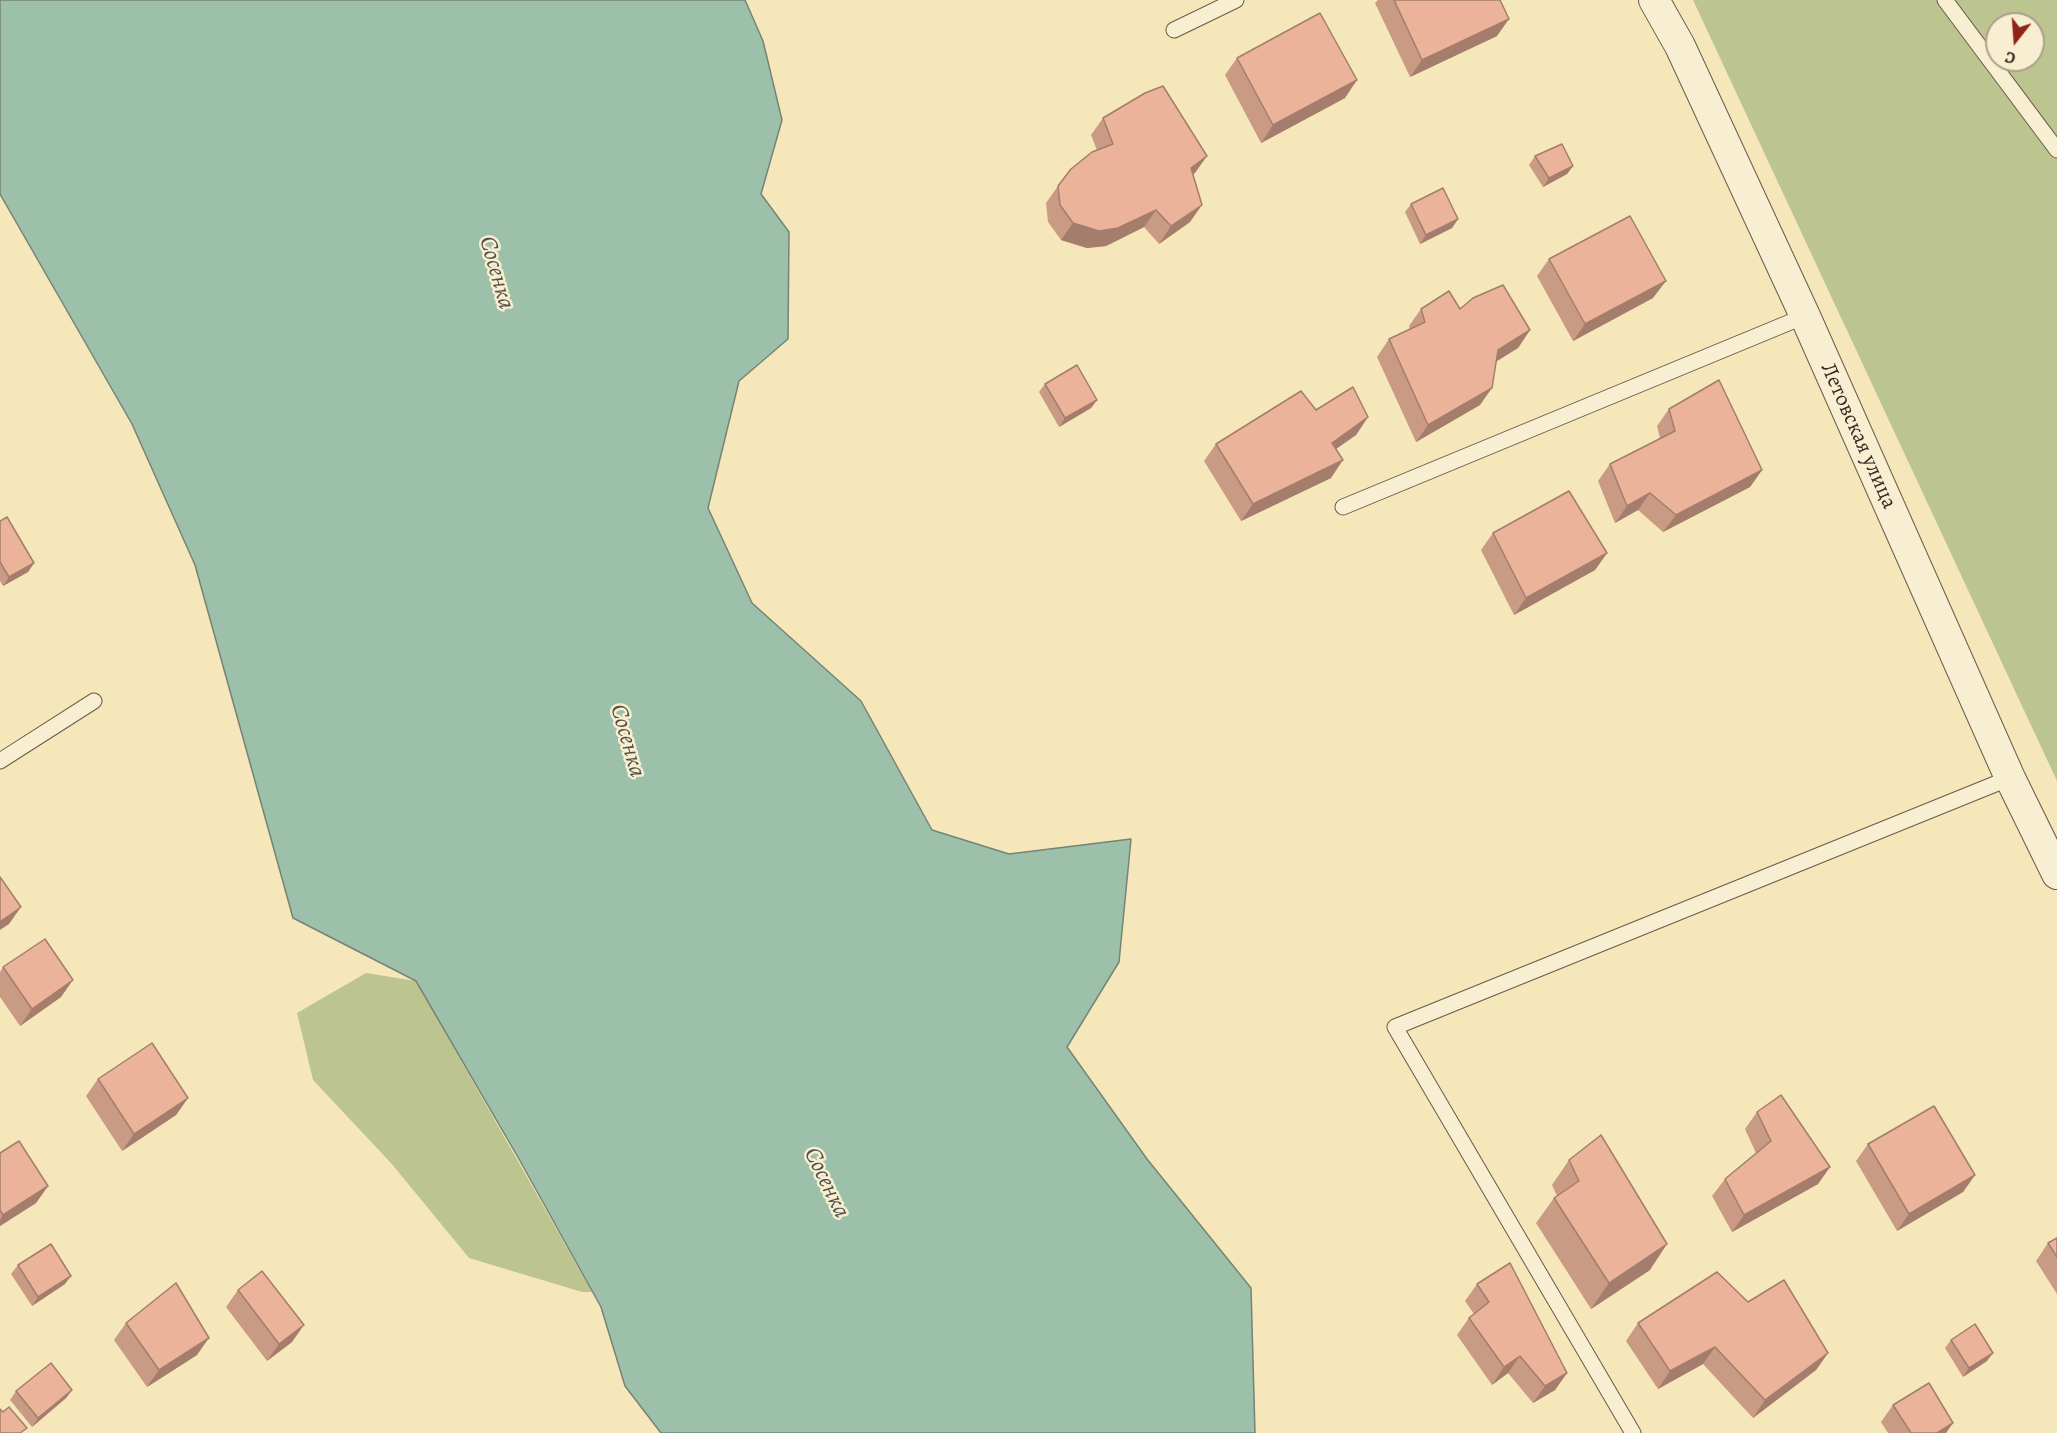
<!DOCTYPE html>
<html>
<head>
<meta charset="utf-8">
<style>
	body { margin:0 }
	#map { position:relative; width:2057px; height:1433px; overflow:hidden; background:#f5e7b9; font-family:Alegreya,serif }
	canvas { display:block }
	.north { position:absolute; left:1985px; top:12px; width:60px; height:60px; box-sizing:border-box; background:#f8efd2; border:2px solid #aca08c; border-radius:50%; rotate:197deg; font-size:16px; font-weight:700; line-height:24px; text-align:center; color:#3b2a23 }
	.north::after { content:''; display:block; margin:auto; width:21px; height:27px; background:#8f2418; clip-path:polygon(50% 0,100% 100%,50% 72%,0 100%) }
</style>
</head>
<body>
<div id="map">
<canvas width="2057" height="1433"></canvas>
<div class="north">С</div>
</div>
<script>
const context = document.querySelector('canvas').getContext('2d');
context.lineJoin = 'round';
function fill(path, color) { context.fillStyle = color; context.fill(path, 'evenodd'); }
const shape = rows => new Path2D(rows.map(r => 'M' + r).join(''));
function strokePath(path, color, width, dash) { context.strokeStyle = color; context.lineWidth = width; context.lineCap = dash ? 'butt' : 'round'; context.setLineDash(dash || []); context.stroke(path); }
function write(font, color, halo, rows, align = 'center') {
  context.font = font + ' Alegreya,serif'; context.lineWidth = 5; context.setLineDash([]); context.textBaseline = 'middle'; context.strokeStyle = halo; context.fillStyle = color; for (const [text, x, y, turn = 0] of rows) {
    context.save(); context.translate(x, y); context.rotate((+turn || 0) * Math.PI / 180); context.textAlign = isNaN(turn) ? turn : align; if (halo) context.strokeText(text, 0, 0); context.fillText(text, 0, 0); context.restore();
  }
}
fill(shape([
	[1693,0,2057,0,2057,781],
	[1997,24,2033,24,2033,60,1997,60],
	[366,973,416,981,592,1292,582,1292,469,1258,391,1163,313,1080,297,1013]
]), '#bcc58f');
const water = shape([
	[0,0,745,0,763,41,782,120,761,194,789,232,788,339,739,381,708,508,752,603,861,701,932,830,1009,854,1131,839,1119,962,1067,1047,1147,1159,1251,1288,1255,1433,661,1433,625,1386,601,1307,519,1159,416,981,293,918,195,565,132,424,0,194,0,0]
]);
fill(water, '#9dc0ab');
strokePath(water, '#768475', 1.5);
const lane = shape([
	[1945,0,2057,150],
	[1174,30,1236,0],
	[1343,507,1805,316],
	[0,761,94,701],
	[1633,1433,1395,1027,2010,778]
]);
const street = shape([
	[1654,0,1680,46,1805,316,2010,778,2057,874]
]);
strokePath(lane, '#6a5948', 17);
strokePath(street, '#6a5948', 32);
strokePath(lane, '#f8efd2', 15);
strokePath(street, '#f8efd2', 30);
fill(shape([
	[1378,0,1500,0,1497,36,1410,77,1375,3],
	[1237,58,1345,98,1261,143,1225,75],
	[1103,118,1207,156,1193,174,1190,222,1159,244,1144,227,1106,246,1087,248,1061,240,1048,222,1046,203,1058,186,1097,150,1091,135],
	[1535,156,1573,166,1567,174,1543,187,1529,165],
	[1411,204,1458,219,1452,228,1420,244,1405,212],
	[1549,259,1653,298,1573,341,1537,276],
	[1421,309,1460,309,1530,330,1518,348,1496,361,1480,405,1416,442,1377,357,1389,339,1410,329,1409,326],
	[1045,384,1097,400,1091,408,1059,427,1039,392],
	[1669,409,1762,470,1750,487,1663,532,1638,510,1615,523,1598,481,1610,464,1660,438,1657,426],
	[1316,410,1368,417,1356,435,1336,449,1331,478,1241,521,1204,461,1216,444],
	[0,521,34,563,28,572,3,586,0,581],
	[1493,533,1607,553,1595,570,1514,615,1481,550],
	[3,967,61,997,20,1026,0,997,0,972],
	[98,1079,188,1098,176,1115,122,1151,86,1096],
	[1757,1112,1830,1167,1818,1184,1732,1232,1712,1196,1725,1179,1756,1153,1745,1129],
	[1868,1144,1975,1175,1963,1192,1897,1231,1856,1161],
	[0,1153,48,1186,36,1203,0,1226],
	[1569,1160,1650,1270,1591,1309,1536,1223,1554,1198,1557,1196,1552,1185],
	[2057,1238,2057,1294,2036,1261,2048,1243],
	[18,1265,65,1284,32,1306,11,1274],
	[1477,1284,1567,1373,1555,1390,1533,1403,1508,1373,1492,1385,1457,1335,1469,1318,1474,1314,1465,1301],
	[238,1290,292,1342,267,1361,226,1307],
	[1748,1302,1828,1353,1816,1370,1753,1418,1703,1364,1658,1389,1626,1341,1638,1323],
	[126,1323,197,1355,147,1387,114,1340],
	[1951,1340,1987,1361,1963,1377,1945,1348],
	[72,1390,66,1398,32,1427,10,1400,16,1391],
	[1893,1405,1946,1433,1888,1433,1881,1422]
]), '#c99a84');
fill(shape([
	[1509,19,1497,36,1410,77,1422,60],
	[1357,80,1345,98,1261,143,1273,125],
	[1207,156,1195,173,1179,185,1191,168],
	[1573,166,1567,174,1543,187,1549,178],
	[1202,205,1190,222,1159,244,1171,226],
	[1156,210,1144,227,1106,246,1087,248,1061,240,1073,223],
	[1458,219,1452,228,1420,244,1426,235],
	[1666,281,1653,298,1573,341,1585,324],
	[1530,330,1518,348,1486,368,1498,350],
	[1492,388,1480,405,1416,442,1428,425],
	[1097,400,1091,408,1059,427,1065,418],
	[1368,417,1356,435,1320,460,1332,443],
	[1343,460,1331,478,1241,521,1253,504],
	[1762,470,1750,487,1663,532,1676,515],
	[1650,493,1638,510,1615,523,1627,506],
	[1607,553,1595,570,1514,615,1526,598],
	[34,563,28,572,3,586,9,577],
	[21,907,9,924,0,930,0,922],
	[73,980,61,997,20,1026,32,1009],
	[188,1098,176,1115,122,1151,134,1134],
	[1830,1167,1818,1184,1732,1232,1744,1215],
	[1975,1175,1963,1192,1897,1231,1909,1214],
	[48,1186,36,1203,0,1226,0,1220,3,1215],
	[1667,1244,1650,1270,1591,1309,1609,1283],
	[71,1276,65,1284,32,1306,38,1297],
	[304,1325,292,1342,267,1361,279,1344],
	[209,1338,197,1355,147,1387,159,1370],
	[1715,1347,1703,1364,1658,1389,1670,1371],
	[1828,1353,1816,1370,1753,1418,1765,1400],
	[1993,1353,1987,1361,1963,1377,1969,1368],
	[1520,1356,1508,1373,1492,1385,1504,1367],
	[1567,1373,1555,1390,1533,1403,1545,1386],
	[72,1390,66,1398,32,1427,38,1418],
	[1953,1423,1946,1433,1937,1433]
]), '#a47d6c');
const building = shape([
	[1394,0,1500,0,1509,19,1422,60,1394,0],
	[1320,13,1357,80,1273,125,1237,58,1320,13],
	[1163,86,1207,156,1191,168,1202,205,1171,226,1156,210,1118,228,1099,231,1073,223,1060,205,1058,186,1071,169,1092,152,1113,144,1103,118,1145,93,1163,86],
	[1562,144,1573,166,1549,178,1535,156,1562,144],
	[1443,188,1458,219,1426,235,1411,204,1443,188],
	[1630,216,1666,281,1585,324,1549,259,1630,216],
	[1503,285,1530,330,1498,350,1492,388,1428,425,1389,339,1425,322,1421,309,1449,291,1460,309,1473,298,1503,285],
	[1077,365,1097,400,1065,418,1045,384,1077,365],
	[1719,380,1762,470,1676,515,1650,493,1627,506,1610,464,1675,431,1669,409,1719,380],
	[1353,387,1368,417,1332,443,1343,460,1253,504,1216,444,1301,391,1316,410,1353,387],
	[1569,491,1607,553,1526,598,1493,533,1569,491],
	[7,517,34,563,9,577,0,562,0,521,7,517],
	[0,877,21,907,0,922,0,877],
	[45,939,73,980,32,1009,3,967,45,939],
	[152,1043,188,1098,134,1134,98,1079,152,1043],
	[1781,1095,1830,1167,1744,1215,1725,1179,1771,1141,1757,1112,1781,1095],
	[1934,1106,1975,1175,1909,1214,1868,1144,1934,1106],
	[1601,1135,1667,1244,1609,1283,1554,1198,1579,1181,1569,1160,1601,1135],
	[19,1141,48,1186,3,1215,0,1210,0,1153,19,1141],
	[2057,1238,2057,1257,2048,1243,2057,1238],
	[51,1244,71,1276,38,1297,18,1265,51,1244],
	[1510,1263,1567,1373,1545,1386,1520,1356,1504,1367,1469,1318,1489,1302,1477,1284,1510,1263],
	[262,1271,304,1325,279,1344,238,1290,262,1271],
	[1717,1272,1748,1302,1784,1280,1828,1353,1765,1400,1715,1347,1670,1371,1638,1323,1717,1272],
	[176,1283,209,1338,159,1370,126,1323,176,1283],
	[1975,1324,1993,1353,1969,1368,1951,1340,1975,1324],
	[51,1363,72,1390,38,1418,16,1391,51,1363],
	[1929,1383,1953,1423,1937,1433,1911,1433,1893,1405,1929,1383],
	[9,1407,27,1428,20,1433,0,1433,0,1409,3,1412,9,1407]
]);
fill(building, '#eab39a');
strokePath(building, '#a47d6c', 1.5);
write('22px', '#3b2a23', '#f8efd2', [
	["Летовская улица",1858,436,66]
]);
write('italic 24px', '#545045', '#f8efd2', [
	["Сосенка",496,273,74],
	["Сосенка",627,741,74],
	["Сосенка",826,1183,64]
]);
</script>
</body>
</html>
